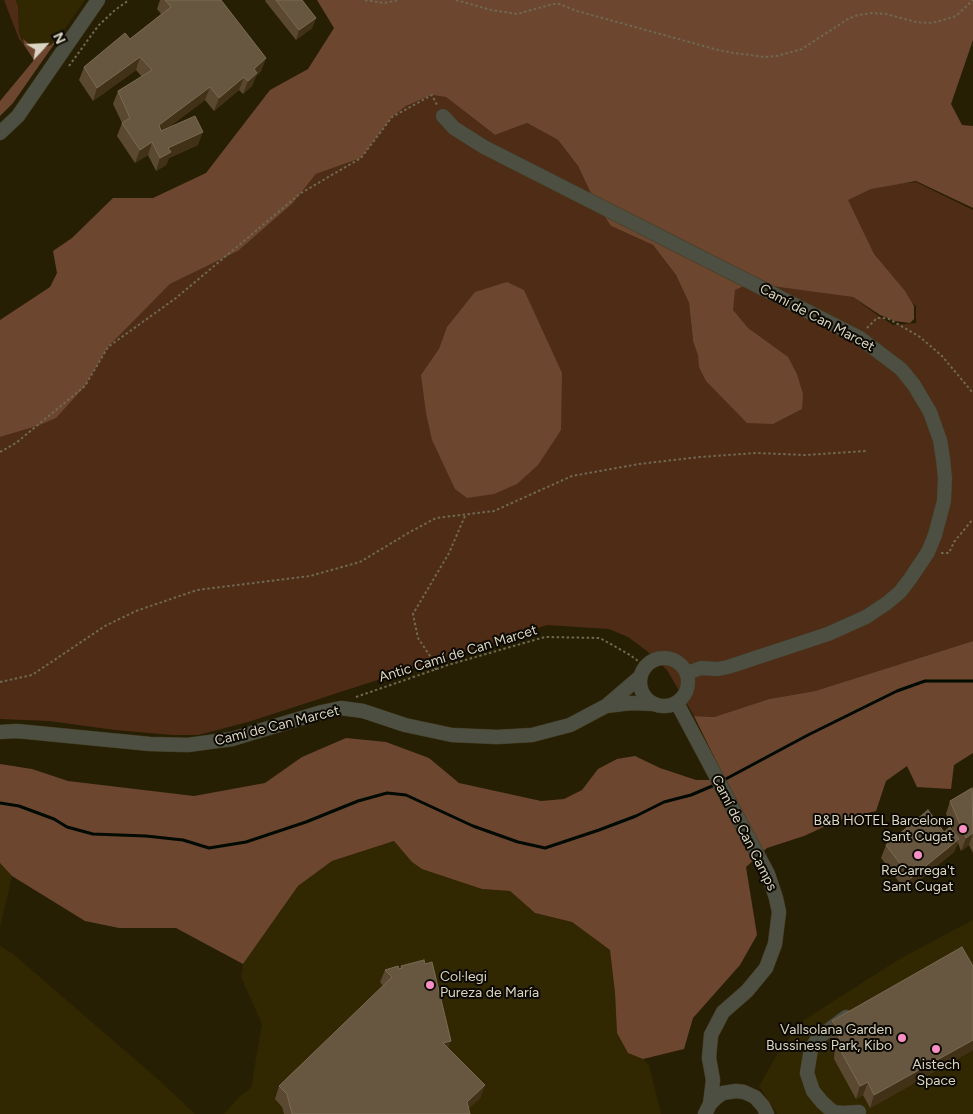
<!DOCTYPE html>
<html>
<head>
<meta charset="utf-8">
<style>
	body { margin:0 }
	#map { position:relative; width:973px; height:1114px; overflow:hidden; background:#271f03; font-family:Figtree,sans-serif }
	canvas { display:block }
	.north { position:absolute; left:20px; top:20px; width:50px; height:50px; -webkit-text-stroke:4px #0c0901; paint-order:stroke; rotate:65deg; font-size:14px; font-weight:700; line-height:20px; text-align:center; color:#d9d4c3 }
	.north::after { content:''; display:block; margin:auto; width:18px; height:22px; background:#d9d4c3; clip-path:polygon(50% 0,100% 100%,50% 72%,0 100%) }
</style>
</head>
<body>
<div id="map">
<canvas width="973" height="1114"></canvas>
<div class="north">N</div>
</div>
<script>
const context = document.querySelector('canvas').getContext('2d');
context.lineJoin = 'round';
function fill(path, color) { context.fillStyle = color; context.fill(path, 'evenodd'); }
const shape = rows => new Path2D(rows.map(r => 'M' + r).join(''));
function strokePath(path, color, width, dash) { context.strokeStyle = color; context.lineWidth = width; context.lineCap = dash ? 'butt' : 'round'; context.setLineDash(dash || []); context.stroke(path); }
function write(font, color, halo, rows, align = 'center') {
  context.font = font + ' Figtree,sans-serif'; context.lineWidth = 4; context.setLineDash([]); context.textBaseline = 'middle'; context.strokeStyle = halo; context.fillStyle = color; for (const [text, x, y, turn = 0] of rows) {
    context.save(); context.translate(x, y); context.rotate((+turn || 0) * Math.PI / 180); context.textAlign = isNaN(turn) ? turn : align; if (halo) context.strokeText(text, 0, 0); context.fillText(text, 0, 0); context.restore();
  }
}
fill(shape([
	[16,0,85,0,59,37,51,45,43,48,32,46,23,39,19,32,18,6],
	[394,841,412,862,482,889,510,891,535,913,572,922,610,950,615,993,617,1033,628,1053,643,1059,649,1065,661,1114,224,1114,239,1097,251,1088,262,1024,241,977,243,964,298,886,332,861],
	[0,863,12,876,0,927],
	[973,920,973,1114,777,1114,759,1086,779,1051,804,1020,901,958],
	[0,946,12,953,160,1081,195,1114,0,1114]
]), '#312701');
fill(shape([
	[4,0,16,0,18,6,19,32,24,45,19,39],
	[432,95,446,97,495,135,527,123,558,140,578,166,595,202,611,226,653,245,676,275,689,303,693,341,722,329,737,276,853,297,876,314,893,325,916,323,916,306,880,277,820,209,880,185,916,182,973,210,973,641,815,691,769,699,714,717,694,716,667,670,647,651,628,637,609,629,547,625,248,722,198,735,172,735,115,730,49,721,0,719,0,437,37,426,85,386,108,347,170,284,238,251,292,204,316,174,361,158,392,117,406,106]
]), '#4f2c16');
fill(shape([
	[317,0,973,0,973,40,951,104,962,125,973,126,973,208,916,181,871,189,848,200,874,254,905,291,914,306,914,319,910,323,895,321,880,315,853,297,750,283,735,290,733,310,748,328,788,357,797,374,803,394,802,409,773,424,747,423,706,381,699,367,698,355,693,341,689,303,676,275,653,245,611,226,595,202,578,166,558,140,527,123,495,135,446,97,432,95,406,106,392,117,361,158,316,174,292,204,238,251,170,284,108,347,85,386,56,418,37,426,0,437,0,320,50,287,57,273,53,251,72,238,113,198,153,198,206,173,270,90,308,69,334,28],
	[59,37,13,103,0,116,0,101,34,60,24,45,23,39,32,46,43,48,51,45],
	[507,282,524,290,562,373,561,430,538,465,517,484,494,494,467,498,455,489,432,440,426,413,421,375,439,349,447,327,475,292],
	[973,641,973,753,954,765,951,789,917,787,907,766,886,781,876,811,839,820,804,836,767,848,746,867,757,935,740,965,693,1018,684,1049,643,1059,628,1053,617,1033,615,993,610,950,572,922,535,913,510,891,482,889,422,869,412,862,394,841,332,861,298,886,243,964,176,928,119,928,85,921,12,876,0,863,0,764,32,769,68,781,194,796,265,783,302,757,346,738,386,742,429,758,459,783,541,801,564,799,582,790,598,769,617,759,635,756,660,768,696,780,718,780,724,777,694,716,714,717,769,699,815,691]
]), '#6d462f');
strokePath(shape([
	[722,781,808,735,897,691,925,681,973,681],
	[0,803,19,806,54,819,67,827,93,834,146,836,183,840,209,848,246,842,306,822,358,801,387,793,406,795,473,826,518,842,545,848,599,830,636,816,664,802,691,795,717,784]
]), '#000a00', 3);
const minor = shape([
	[443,116,454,128,484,147,860,338,901,369,914,385,930,412,940,440,943,459,945,478,944,501,935,535,928,552,910,579,900,592,887,603,866,617,828,634,728,667,718,669,701,668,687,673],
	[0,133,18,116,98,0],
	'640 682a24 24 0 1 1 48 0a24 24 0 1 1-48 0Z',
	[677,703,768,874,776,898,779,912,775,944,766,968,747,991,723,1012,711,1035,709,1058,713,1080,710,1104],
	[606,706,631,703,655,704],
	[0,732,17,731,150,744,188,745,232,739,322,712,341,708,363,711,405,725,452,735,497,737,532,735,570,725,606,706,641,676],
	[846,1017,818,1038,811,1049,807,1073,813,1091,822,1102,833,1112,843,1113,859,1112],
	[705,1114,710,1104,716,1098,723,1093,736,1091,744,1092,755,1097,763,1106,767,1114]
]);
strokePath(minor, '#433c22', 15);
strokePath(shape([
	[365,0,384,3,399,0],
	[456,0,491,10,517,14,553,4,559,4,577,11,718,50,734,53,765,57,777,56,802,49,848,19,858,15,872,13,886,14,916,22,929,23,940,21,956,16,973,0],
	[69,66,98,26,115,10,129,0],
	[867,328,877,318,883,318,889,319,920,337,942,356,973,393],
	[0,452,16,443,85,386,108,347,176,298,301,193,361,158,392,117,432,95,437,105],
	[941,553,949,553,954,542,973,519],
	[436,670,432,659,418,638,413,614,449,553,465,516],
	[0,682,32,675,105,626,136,611,197,590,310,576,360,562,410,532,436,518,494,511,572,476,639,464,700,457,756,453,805,455,866,451],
	[356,697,448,665,545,637,600,638,630,655,642,664]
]), '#706952', 2, [2.5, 2.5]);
strokePath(minor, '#4d4f42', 14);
fill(shape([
	[160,0,221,0,266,58,261,71,256,76,252,86,243,94,239,90,214,111,205,100,165,130,198,145,169,158,166,165,156,171,148,155,135,163,117,136,122,123,113,104,118,91,142,77,136,70,93,101,79,80,84,67,130,39,161,14,157,9],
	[266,0,302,0,316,18,312,28,296,40,265,1],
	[973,789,973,853,969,845,961,851,958,843,954,852,906,891,881,858,886,845,953,830,946,814,950,801],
	[401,966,448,1049,485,1085,480,1098,468,1109,470,1114,284,1114,282,1107,275,1099,279,1086,383,986,380,982,385,970,400,969],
	[973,966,973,1050,870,1108,863,1095,856,1099,834,1059,835,1043,828,1034,832,1021]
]), '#5a4830');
fill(shape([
	[316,18,312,28,296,40,299,30],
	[140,57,136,70,93,101,97,88],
	[266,58,261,71,256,76,252,86,243,94,248,81,254,69],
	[244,77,239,90,214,111,219,98],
	[210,87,205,100,154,138,159,125],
	[203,132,198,145,169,158,166,165,156,171,160,158,168,148],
	[152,142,148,155,135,163,140,150],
	[973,833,969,845,961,851,966,838],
	[959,839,954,852,906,891,911,878],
	[973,1040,973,1050,870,1108,874,1095],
	[451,1041,446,1054,443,1043],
	[868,1082,863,1095,856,1099,860,1086],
	[485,1085,480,1098,463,1114,467,1102]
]), '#403117');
const building = shape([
	[165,0,221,0,266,58,254,69,257,73,248,81,244,77,219,98,210,87,159,125,161,131,195,116,203,132,168,148,171,152,160,158,152,142,140,150,122,123,130,118,118,91,152,70,140,57,97,88,84,67,125,33,130,39,171,7,165,0],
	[276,0,302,0,316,18,299,30,276,0],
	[972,788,973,833,966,838,950,801,972,788],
	[928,810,944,832,950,827,959,839,911,878,886,845,928,810],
	[962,947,973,966,973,1040,874,1095,868,1082,860,1086,838,1046,840,1030,832,1021,962,947],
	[424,960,425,964,432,962,451,1041,443,1043,485,1085,467,1102,470,1114,292,1114,287,1094,279,1086,392,977,385,970,398,966,399,969,402,968,401,966,424,960]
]);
fill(building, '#675740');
strokePath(building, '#796a54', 1);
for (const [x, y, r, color] of [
	[963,829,5,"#fa8fc6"],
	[918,855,5,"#fa8fc6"],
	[430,985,5,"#fa8fc6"],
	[902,1038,5,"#fa8fc6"],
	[936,1049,5,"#fa8fc6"]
]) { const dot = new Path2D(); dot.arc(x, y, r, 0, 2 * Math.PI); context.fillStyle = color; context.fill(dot); strokePath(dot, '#0c0901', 2); }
write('14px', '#d9d4c3', '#0c0901', [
	["Camí de Can Marcet",817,318,28],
	["Antic Camí de Can Marcet",458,654,-17],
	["Camí de Can Marcet",277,726,-14],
	["Camí de Can Camps",744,833,63]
]);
write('14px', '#d9d4c3', '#0c0901', [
	["B&B HOTEL Barcelona",953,821],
	["Sant Cugat",953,837],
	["ReCarrega't",918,871,"center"],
	["Sant Cugat",918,887,"center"],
	["Col·legi",440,977,"left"],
	["Pureza de María",440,993,"left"],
	["Vallsolana Garden",892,1030],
	["Bussiness Park, Kibo",892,1046],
	["Aistech",936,1065,"center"],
	["Space",936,1081,"center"]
], 'right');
</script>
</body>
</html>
